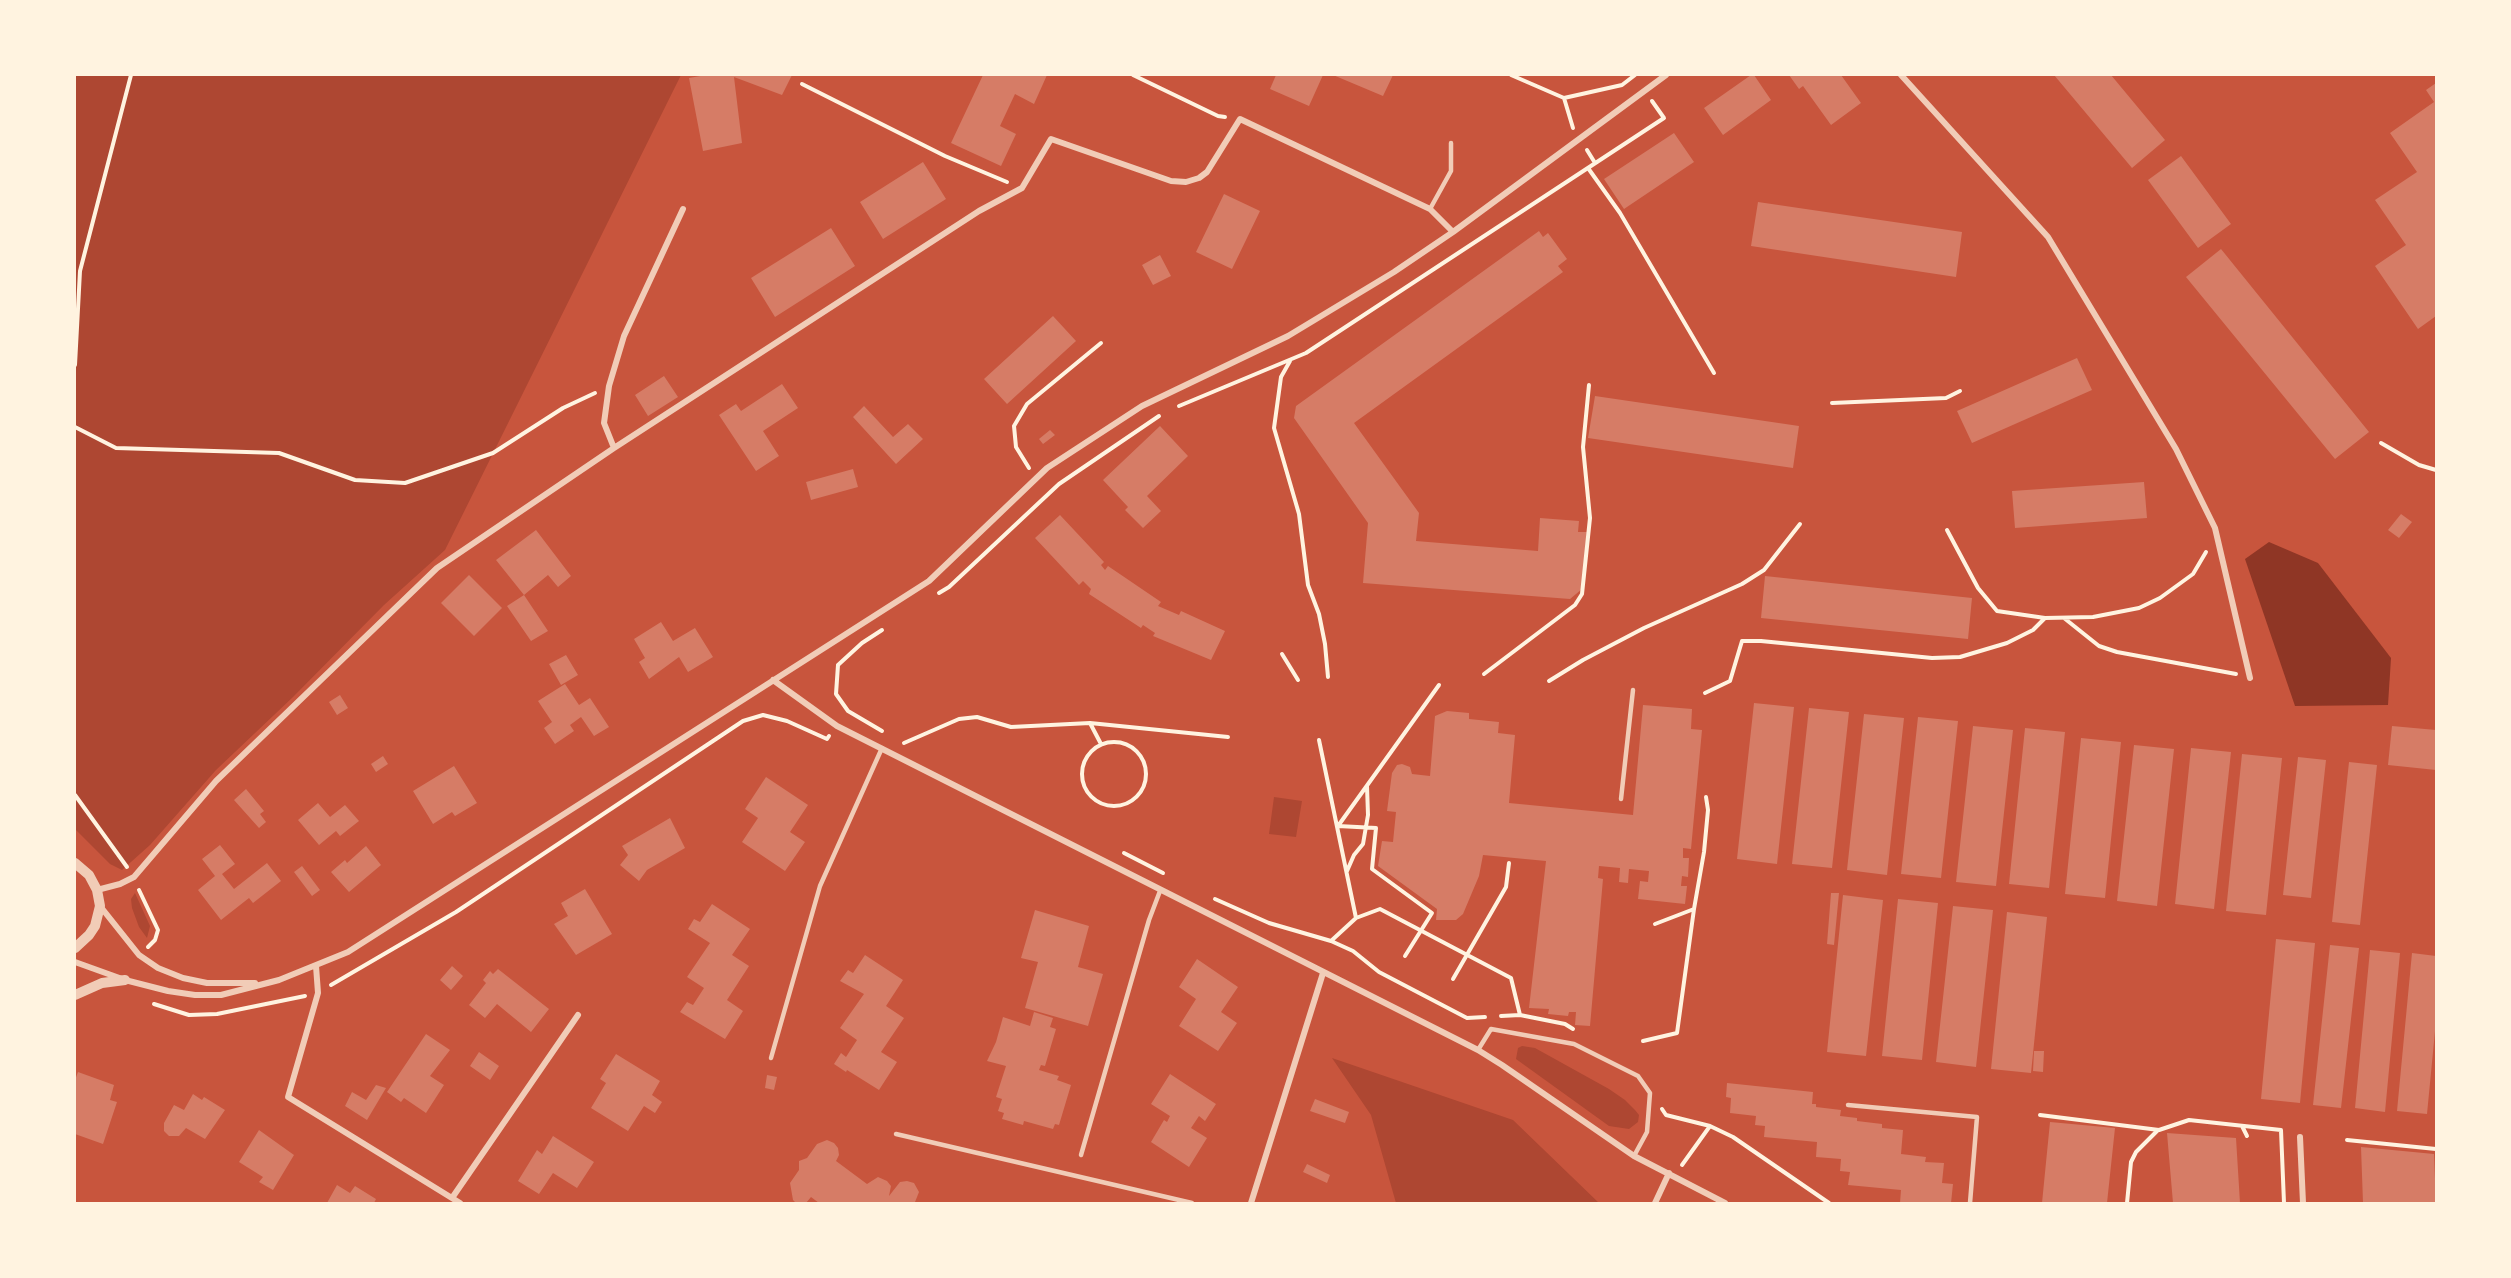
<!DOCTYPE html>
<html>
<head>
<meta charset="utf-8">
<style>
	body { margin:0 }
	#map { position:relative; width:2511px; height:1278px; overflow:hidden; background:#c8553d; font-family:"IBM Plex Sans",sans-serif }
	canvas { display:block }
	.frame { position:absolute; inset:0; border:76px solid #fff3e0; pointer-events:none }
</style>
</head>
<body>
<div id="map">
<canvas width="2511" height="1278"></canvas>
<div class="frame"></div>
</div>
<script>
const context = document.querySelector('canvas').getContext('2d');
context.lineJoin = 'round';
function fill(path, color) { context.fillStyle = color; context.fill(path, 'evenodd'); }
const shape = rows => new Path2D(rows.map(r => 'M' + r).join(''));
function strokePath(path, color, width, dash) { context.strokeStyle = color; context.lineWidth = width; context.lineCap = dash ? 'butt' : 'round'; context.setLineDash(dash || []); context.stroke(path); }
fill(shape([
	[75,75,681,75,445,550,384,605,293,697,216,770,150,845,122,870,110,864,75,829],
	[1274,797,1302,801,1296,837,1269,834],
	[135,893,150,926,147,938,139,927,132,908,131,899],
	[1522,1046,1535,1048,1609,1089,1625,1100,1635,1110,1639,1115,1638,1122,1629,1129,1609,1126,1516,1059,1518,1048],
	[1332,1058,1513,1120,1599,1203,1396,1203,1371,1115]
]), '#ae4732');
fill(shape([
	[2269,542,2318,563,2391,658,2388,705,2295,706,2245,559]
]), '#8f3625');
fill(shape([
	[706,75,792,75,782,95,734,77,742,143,703,151,689,78],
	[983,75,1047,75,1034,104,1015,94,1000,126,1016,134,1001,166,951,143],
	[1276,75,1323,75,1309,106,1270,89],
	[1333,75,1393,75,1383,96],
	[1751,75,1754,75,1771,100,1723,135,1704,108],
	[1789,75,1841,75,1861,103,1831,125,1803,86,1799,89],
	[2054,75,2111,75,2165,140,2132,168],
	[2436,83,2436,316,2418,329,2375,266,2406,245,2375,200,2417,172,2390,133,2434,102,2426,90],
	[1674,133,1694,162,1624,209,1604,179],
	[2181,156,2231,224,2198,248,2148,180],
	[923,162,946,199,883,239,860,202],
	[1224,194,1260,211,1232,269,1196,252],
	[1758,202,1962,232,1956,277,1751,246],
	[831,228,855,266,775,317,751,278],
	[1539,231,1543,237,1548,233,1567,259,1558,266,1563,272,1354,423,1419,513,1416,541,1538,551,1540,518,1579,521,1578,532,1587,532,1582,589,1570,599,1363,583,1368,523,1294,418,1296,406],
	[2221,249,2369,432,2335,459,2186,277],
	[1160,255,1171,276,1153,285,1142,265],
	[1053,316,1076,341,1007,404,984,379],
	[2077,358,2092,390,1972,443,1957,411],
	[664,376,678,397,648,416,635,395],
	[782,384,798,408,763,431,779,456,756,471,719,415,736,404,741,411],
	[1595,396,1799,426,1793,468,1588,438],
	[864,406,893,437,908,424,923,439,896,464,853,417],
	[1160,426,1188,456,1147,496,1161,511,1143,528,1125,510,1128,507,1103,480],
	[1050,430,1055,435,1043,444,1039,439],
	[853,469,858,487,811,500,806,482],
	[2144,482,2147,518,2015,528,2012,491],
	[2401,514,2412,522,2399,538,2388,530],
	[1060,515,1104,562,1101,565,1105,570,1108,566,1161,602,1158,606,1179,615,1181,611,1225,631,1211,660,1153,636,1155,633,1143,625,1141,628,1089,594,1091,589,1083,581,1079,585,1035,538],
	[536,530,571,576,558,587,548,575,524,595,548,631,531,641,507,606,524,595,496,560],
	[469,575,502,608,474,636,441,603],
	[1765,576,1972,598,1968,639,1761,618],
	[661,622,673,641,695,628,713,657,688,672,679,657,649,679,639,662,645,658,634,639],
	[566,655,578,675,561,685,549,664],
	[565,684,579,705,590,698,609,727,594,736,581,717,570,725,574,731,555,744,544,728,552,722,538,701],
	[340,695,348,708,337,715,329,702],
	[1754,703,1794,707,1777,864,1737,859],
	[1643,705,1692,709,1691,729,1702,730,1691,849,1683,848,1683,858,1689,858,1688,877,1682,876,1681,886,1687,886,1685,904,1638,899,1640,881,1648,882,1649,871,1629,869,1628,883,1619,882,1620,868,1599,866,1598,878,1603,879,1590,1026,1575,1025,1576,1012,1569,1012,1568,1016,1548,1014,1549,1009,1529,1008,1546,861,1483,855,1479,876,1463,914,1456,920,1436,920,1437,909,1378,866,1382,841,1393,842,1396,812,1387,811,1392,773,1397,765,1402,764,1410,767,1412,774,1430,776,1435,716,1447,711,1469,713,1469,719,1499,722,1498,733,1515,735,1509,803,1633,815],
	[1809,708,1849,712,1832,868,1792,864],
	[1864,714,1904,718,1887,875,1847,870],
	[1918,717,1958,721,1941,878,1901,874],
	[1973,726,2013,730,1996,886,1956,882],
	[2392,726,2436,730,2436,770,2388,765],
	[2025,728,2065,732,2049,888,2009,884],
	[2081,738,2121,742,2105,898,2065,894],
	[2134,745,2174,749,2157,906,2117,901],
	[2191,748,2231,752,2214,909,2175,904],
	[2242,754,2282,758,2266,915,2226,911],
	[383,756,388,764,376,772,371,764],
	[2298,757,2326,760,2311,898,2283,895],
	[2349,762,2377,765,2360,925,2332,922],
	[454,766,477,803,455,816,452,812,433,824,413,791],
	[766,777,808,805,790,832,805,842,785,871,742,842,758,818,745,809],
	[246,789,264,811,260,814,266,822,259,828,234,800],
	[318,803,330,817,345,805,359,821,340,836,336,831,319,845,298,820],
	[670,818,685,848,647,870,639,881,620,865,628,855,622,846],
	[220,845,235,864,222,874,234,889,267,863,281,881,253,903,249,898,221,920,198,890,215,876,202,859],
	[366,846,381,865,349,892,331,872,345,860,347,863],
	[302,866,320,890,312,896,294,872],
	[585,889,612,934,576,955,554,924,568,916,561,903],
	[1831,893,1839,893,1834,945,1827,944],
	[1843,895,1883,900,1866,1056,1827,1052],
	[1898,899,1938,903,1922,1060,1882,1056],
	[712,904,750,929,732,955,749,966,727,1000,743,1011,725,1039,680,1012,687,1002,693,1005,704,988,687,977,710,943,688,929,694,919,700,922],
	[1953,906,1993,910,1976,1067,1936,1062],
	[1035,910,1089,926,1078,967,1103,974,1088,1026,1025,1008,1038,962,1021,958],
	[2007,912,2047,917,2031,1073,1991,1069],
	[2276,939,2315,943,2300,1103,2261,1099],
	[2330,945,2359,948,2341,1108,2313,1105],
	[2370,950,2400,953,2385,1112,2355,1108],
	[2412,953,2436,956,2436,1021,2427,1114,2397,1111],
	[865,955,903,980,886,1006,904,1018,881,1052,897,1062,879,1090,847,1070,846,1072,834,1064,841,1053,846,1057,857,1040,840,1028,864,994,840,981,848,970,853,973],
	[1197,959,1238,987,1221,1012,1237,1023,1218,1051,1179,1026,1196,999,1179,987],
	[452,966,463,976,451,990,440,980],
	[498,969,549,1009,531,1032,497,1004,485,1018,469,1005,486,983,483,980,490,971,493,974],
	[1034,1012,1053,1018,1050,1027,1056,1029,1045,1066,1041,1065,1039,1070,1059,1076,1057,1080,1071,1085,1059,1125,1055,1124,1053,1129,1024,1121,1023,1125,1002,1119,1004,1113,998,1111,1002,1099,996,1097,1006,1066,987,1061,996,1042,1003,1017,1030,1026],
	[426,1034,450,1050,430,1076,444,1085,426,1113,404,1098,401,1102,387,1092],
	[2034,1051,2044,1051,2043,1072,2033,1071],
	[479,1052,499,1066,490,1080,470,1066],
	[616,1054,660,1081,652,1095,662,1102,655,1113,644,1106,628,1131,591,1108,606,1083,600,1079],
	[78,1072,114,1085,110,1100,117,1102,103,1144,75,1134,75,1080],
	[1170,1074,1216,1104,1205,1121,1199,1116,1191,1128,1207,1138,1189,1167,1151,1142,1164,1120,1167,1122,1170,1116,1151,1104],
	[767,1075,777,1077,774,1090,765,1088],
	[1727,1083,1813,1092,1812,1104,1816,1104,1816,1107,1841,1110,1840,1116,1857,1118,1857,1121,1882,1124,1882,1128,1903,1130,1901,1154,1926,1157,1925,1162,1944,1163,1942,1183,1953,1184,1951,1203,1900,1203,1901,1190,1848,1185,1850,1172,1840,1171,1841,1159,1816,1157,1817,1142,1764,1137,1765,1126,1755,1125,1756,1116,1730,1113,1731,1098,1726,1097],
	[376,1085,386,1088,367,1120,345,1106,352,1092,366,1100],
	[193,1094,202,1100,204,1097,225,1110,205,1139,186,1128,179,1136,169,1136,164,1131,164,1123,174,1105,184,1110],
	[1315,1099,1349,1112,1345,1123,1310,1111],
	[2050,1122,2115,1128,2107,1203,2042,1203],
	[259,1130,294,1155,273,1190,259,1182,263,1177,239,1162],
	[2167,1133,2236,1138,2240,1203,2173,1203],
	[553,1136,594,1162,577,1188,553,1173,539,1194,518,1181,537,1150,542,1154],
	[827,1140,834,1143,838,1148,839,1155,836,1161,867,1184,878,1177,887,1181,891,1186,889,1196,900,1182,907,1181,914,1183,919,1192,915,1202,917,1203,819,1203,811,1197,806,1203,796,1203,793,1200,790,1183,799,1170,799,1161,807,1158,817,1144],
	[2361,1147,2434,1154,2436,1203,2363,1203],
	[1307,1164,1330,1175,1327,1183,1303,1172],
	[337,1185,350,1193,355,1186,376,1199,374,1203,327,1203]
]), '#d67c66');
strokePath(shape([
	[1133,75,1218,116,1225,117],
	[1511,75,1564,98,1622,85,1635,75],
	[802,84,945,156,1007,182],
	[1564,98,1573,128],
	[1587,150,1595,163],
	[1588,168,1620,213,1714,373],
	[1290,361,1281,377,1274,428,1299,514,1308,585,1319,614,1325,644,1328,677],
	[75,365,80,271,131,75],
	[1832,403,1946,398,1960,391],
	[1179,406,1306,353,1664,118,1652,101],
	[75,427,116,448,279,453,355,480,405,483,493,453,563,408,595,393],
	[2381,443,2419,465,2436,470],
	[1029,468,1016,447,1014,426,1027,404,1101,343],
	[1947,530,1978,588,1997,611,2045,618,2093,617,2139,608,2160,598,2193,574,2206,552],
	[939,593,949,587,1059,484,1159,416],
	[2064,618,2099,646,2117,652,2236,674],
	[882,630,862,643,838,665,836,694,848,711,882,731],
	[1282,654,1298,680],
	[1484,674,1575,605,1582,594,1590,518,1583,447,1589,385],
	[1549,681,1583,660,1644,628,1742,584,1764,570,1800,524],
	[1705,693,1730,681,1742,641,1761,641,1932,658,1960,657,2007,643,2033,630,2045,618],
	[1090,723,1101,744],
	[1319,740,1356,918,1331,941],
	'1082 774a32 32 0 1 1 64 0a32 32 0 1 1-64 0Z',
	[904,743,959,719,977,717,1011,727,1090,723,1228,737],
	[75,795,127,867],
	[1338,826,1376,828,1372,869,1432,913,1405,956],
	[1338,826,1439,685],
	[1124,853,1163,873],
	[1347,871,1354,855,1363,844,1368,815,1367,786],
	[139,890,158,930,155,940,148,947],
	[1215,899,1269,923,1331,941,1353,951,1379,972,1467,1018,1485,1017],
	[1356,918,1380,909,1511,978,1520,1015],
	[1655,924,1694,909,1704,852,1708,810,1706,797],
	[1453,979,1506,887,1509,863],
	[331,985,456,912,743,721,763,715,787,721,827,739,829,736],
	[154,1004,189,1015,217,1014,305,996],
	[1501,1016,1520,1015,1565,1024,1573,1029],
	[1643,1041,1677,1033,1694,909],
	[1662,1109,1666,1115,1710,1126,1733,1137,1829,1203],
	[2040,1115,2159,1130,2189,1120,2281,1130,2284,1203],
	[2242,1126,2247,1136],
	[2347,1140,2436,1149],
	[1682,1165,1710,1126],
	[2127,1203,2131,1162,2136,1152,2158,1130]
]), '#fff3e0', 4);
strokePath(shape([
	[1430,209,1451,171,1451,143],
	[1621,799,1633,690],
	[1478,1050,1491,1029,1574,1044,1638,1076,1650,1093,1647,1132,1634,1156],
	[771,1058,820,886,882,748],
	[1848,1105,1977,1117,1970,1203],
	[896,1134,1192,1203],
	[1081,1155,1149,920,1160,891]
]), '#f1ccb7', 4.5);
strokePath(shape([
	[1901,75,2048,237,2176,449,2215,528,2250,678],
	[614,448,604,423,609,386,624,336,683,209],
	[773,680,837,726,1478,1050,1502,1065,1634,1156,1725,1203],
	[97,890,120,884,134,877,216,781,437,568,614,448,979,211,1022,188,1051,139,1171,181,1186,182,1199,178,1207,172,1240,119,1430,209,1453,232],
	[100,906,139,955,158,968,183,978,207,983,255,983],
	[75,962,125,980,168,991,195,995,221,995,279,980,348,952,929,581,1047,468,1142,406,1288,336,1394,272,1453,232,1666,75],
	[316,966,318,993,288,1097,460,1203],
	[2300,1137,2303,1203],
	[452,1198,578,1015],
	[1251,1203,1323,973],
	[1655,1203,1669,1173]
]), '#f1ccb7', 6);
strokePath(shape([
	[75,863,89,875,97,890,100,906,95,926,89,935,75,948],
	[75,995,102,983,125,980]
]), '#f1ccb7', 10);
</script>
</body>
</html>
